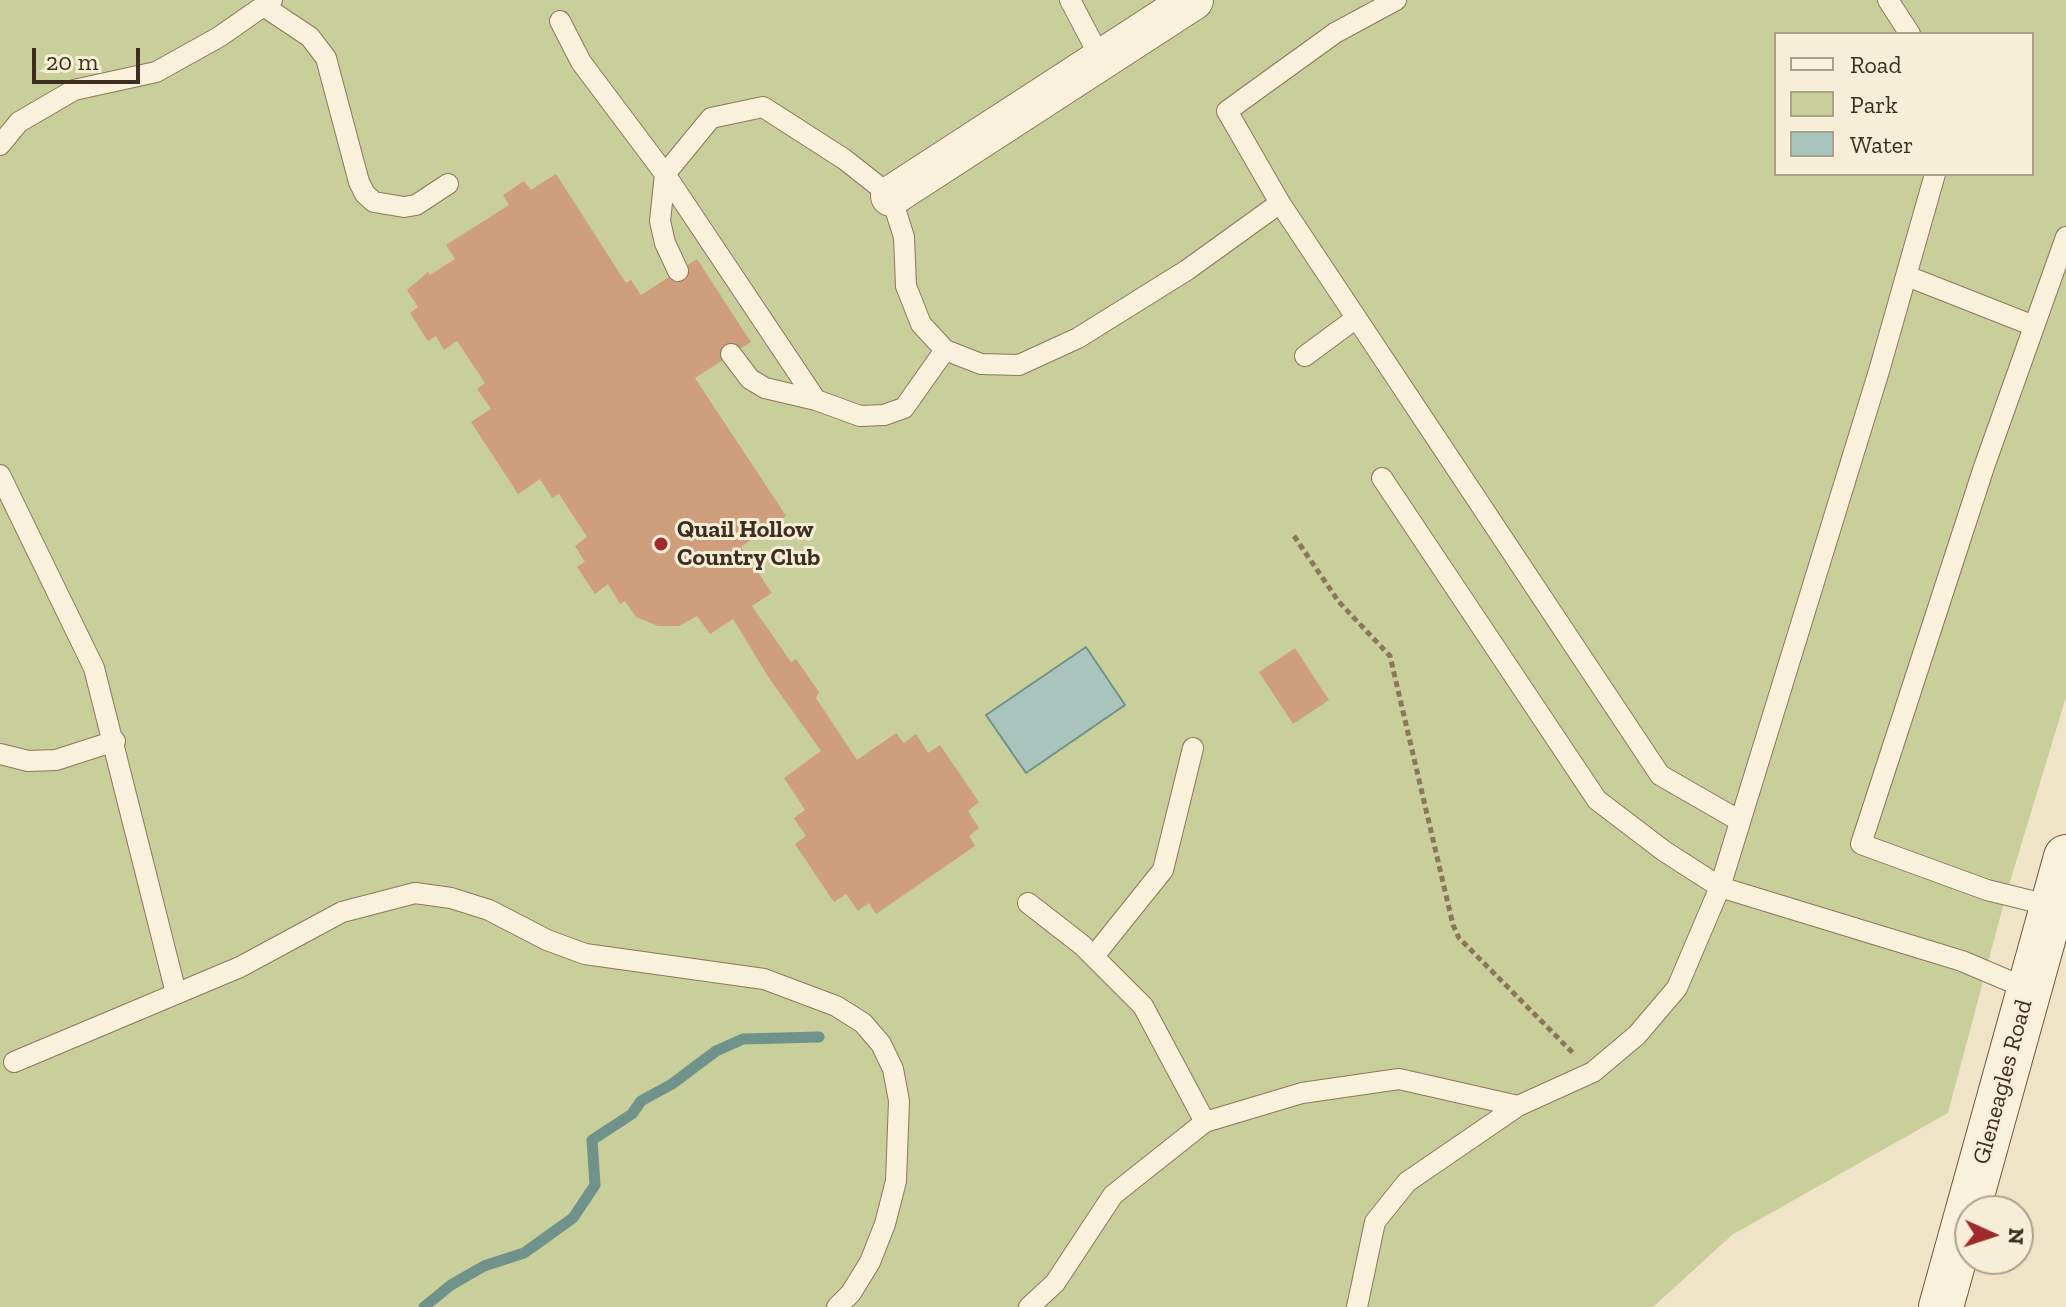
<!DOCTYPE html>
<html>
<head>
<meta charset="utf-8">
<style>
	body { margin:0 }
	#map { position:relative; width:2066px; height:1307px; overflow:hidden; background:#f0e4c8; font-family:"Zilla Slab",serif }
	canvas { display:block }
	.legend { position:absolute; left:1774px; top:32px; width:260px; height:144px; box-sizing:border-box; background:#f7eed8; border:2px solid #ada18e; margin:0; padding:10px 14px; list-style:none; font-size:24px; color:#3d2e20 }
	.legend li { display:flex; align-items:center; gap:16px; height:40px }
	.legend b { width:40px; border:2px solid #ada18e }
	.north { position:absolute; left:1954px; top:1195px; width:80px; height:80px; box-sizing:border-box; background:#f7eed8; border:2px solid #ada18e; border-radius:50%; rotate:93deg; font-size:22px; font-weight:700; line-height:32px; text-align:center; color:#3d2e20 }
	.north::after { content:''; display:block; margin:auto; width:28px; height:36px; background:#9e2a2b; clip-path:polygon(50% 0,100% 100%,50% 72%,0 100%) }
	.scale { position:absolute; left:32px; top:48px; width:108px; height:36px; box-sizing:border-box; border:4px solid #3d2e20; border-top:0; padding-left:10px; font-size:24px; line-height:28px; white-space:nowrap; color:#3d2e20; -webkit-text-stroke:6px #f7eed8; paint-order:stroke }
</style>
</head>
<body>
<div id="map">
<canvas width="2066" height="1307"></canvas>
<ul class="legend">
<li><b style="height:10px;background:#faf1dc"></b>Road</li>
<li><b style="height:22px;background:#c9cf9b"></b>Park</li>
<li><b style="height:22px;background:#a9c4bc"></b>Water</li>
</ul>
<div class="north">N</div>
<div class="scale">20 m</div>
</div>
<script>
const context = document.querySelector('canvas').getContext('2d');
context.lineJoin = 'round';
function fill(path, color) { context.fillStyle = color; context.fill(path, 'evenodd'); }
const shape = rows => new Path2D(rows.map(r => 'M' + r).join(''));
function strokePath(path, color, width, dash) { context.strokeStyle = color; context.lineWidth = width; context.lineCap = dash ? 'butt' : 'round'; context.setLineDash(dash || []); context.stroke(path); }
function write(font, color, halo, rows, align = 'center') {
  context.font = font + ' "Zilla Slab",serif'; context.lineWidth = 6; context.setLineDash([]); context.textBaseline = 'middle'; context.strokeStyle = halo; context.fillStyle = color; for (const [text, x, y, turn = 0] of rows) {
    context.save(); context.translate(x, y); context.rotate((+turn || 0) * Math.PI / 180); context.textAlign = isNaN(turn) ? turn : align; if (halo) context.strokeText(text, 0, 0); context.fillText(text, 0, 0); context.restore();
  }
}
fill(shape([
	[0,0,2066,0,2066,697,2006,895,1948,1113,1732,1235,1653,1307,0,1307],
	[1776,34,2032,34,2032,174,1776,174]
]), '#c9cf9b');
const water = shape([
	[1086,647,1125,705,1026,773,986,715,1086,647]
]);
fill(water, '#a9c4bc');
strokePath(water, '#6f938a', 2);
strokePath(shape([
	[424,1307,451,1285,484,1266,524,1253,573,1218,595,1185,592,1140,632,1114,641,1101,672,1084,716,1051,743,1039,819,1037]
]), '#6f938a', 11);
fill(shape([
	[556,174,626,283,631,280,641,295,697,259,751,342,695,378,786,516,741,547,772,593,752,606,791,662,796,659,819,692,816,698,857,760,896,733,904,743,916,734,928,753,940,745,979,802,968,811,979,828,969,836,975,846,876,914,869,903,858,911,846,894,834,902,795,844,806,836,794,818,805,810,784,778,821,751,769,678,733,619,710,634,697,616,679,626,658,626,636,617,625,601,620,604,608,584,595,594,577,567,585,562,575,546,587,537,559,494,552,498,540,479,518,494,471,422,491,409,477,389,485,383,457,341,444,350,436,336,428,341,410,313,418,307,407,290,428,272,430,275,455,259,446,245,509,205,503,195,524,181,531,190],
	[1295,648,1329,700,1293,724,1259,672]
]), '#cf9f7d');
const lane = shape([
	[1070,0,1101,59],
	[1888,0,1910,34],
	[265,7,310,37,326,58,359,182,365,194,374,202,404,207,416,205,448,184],
	[560,21,581,62,665,174,711,118,763,107,844,159,891,196,904,237,906,286,921,324,945,350,981,364,1019,365,1078,338,1187,270,1280,203,1227,111,1335,33,1396,0],
	[0,145,19,122,74,90,156,72,219,37,272,0],
	[665,174,816,400,860,416,884,415,904,408,945,350],
	[665,174,660,221,665,243,678,271],
	[1280,203,1660,775,1740,821],
	[1907,276,2034,326],
	[731,354,750,379,765,388,816,400],
	[1305,356,1355,319],
	[0,475,94,668,176,993],
	[1382,478,1597,800,1664,851,1720,887,1962,961,2028,989],
	[0,754,28,761,56,760,115,741],
	[1028,903,1082,945,1143,1006,1205,1122,1302,1093,1399,1079,1518,1106,1593,1072,1637,1035,1677,988,1720,887,1879,371,1935,174],
	[2052,906,1987,890,1861,844,1984,467,2066,237],
	[1094,956,1163,870,1193,748],
	[14,1062,240,967,342,912,415,893,451,898,489,910,547,940,585,954,764,979,836,1006,863,1023,881,1044,893,1069,899,1101,896,1181,885,1224,870,1262,851,1293,837,1307],
	[1029,1307,1055,1283,1113,1195,1205,1122],
	[1357,1307,1375,1222,1407,1182,1518,1106]
]);
const street = shape([
	[891,196,1193,0]
]);
const secondary = shape([
	[1941,1307,2066,857]
]);
strokePath(lane, '#8d765c', 22);
strokePath(street, '#8d765c', 42);
strokePath(secondary, '#6f573f', 46);
strokePath(shape([
	[1294,536,1339,602,1390,656,1453,925,1459,938,1573,1053]
]), '#8d765c', 5, [6, 4]);
strokePath(lane, '#faf1dc', 20);
strokePath(street, '#faf1dc', 40);
strokePath(secondary, '#faf1dc', 44);
for (const [x, y, r, color] of [
	[661,544,8,"#9e2a2b"]
]) { const dot = new Path2D(); dot.arc(x, y, r, 0, 2 * Math.PI); context.fillStyle = color; context.fill(dot); strokePath(dot, '#f7eed8', 3); }
write('bold 24px', '#3d2e20', '#f7eed8', [
	["Quail Hollow",677,530],
	["Country Club",677,558]
], 'left');
write('24px', '#3d2e20', '#f7eed8', [
	["Gleneagles Road",2003,1082,-75]
]);
</script>
</body>
</html>
